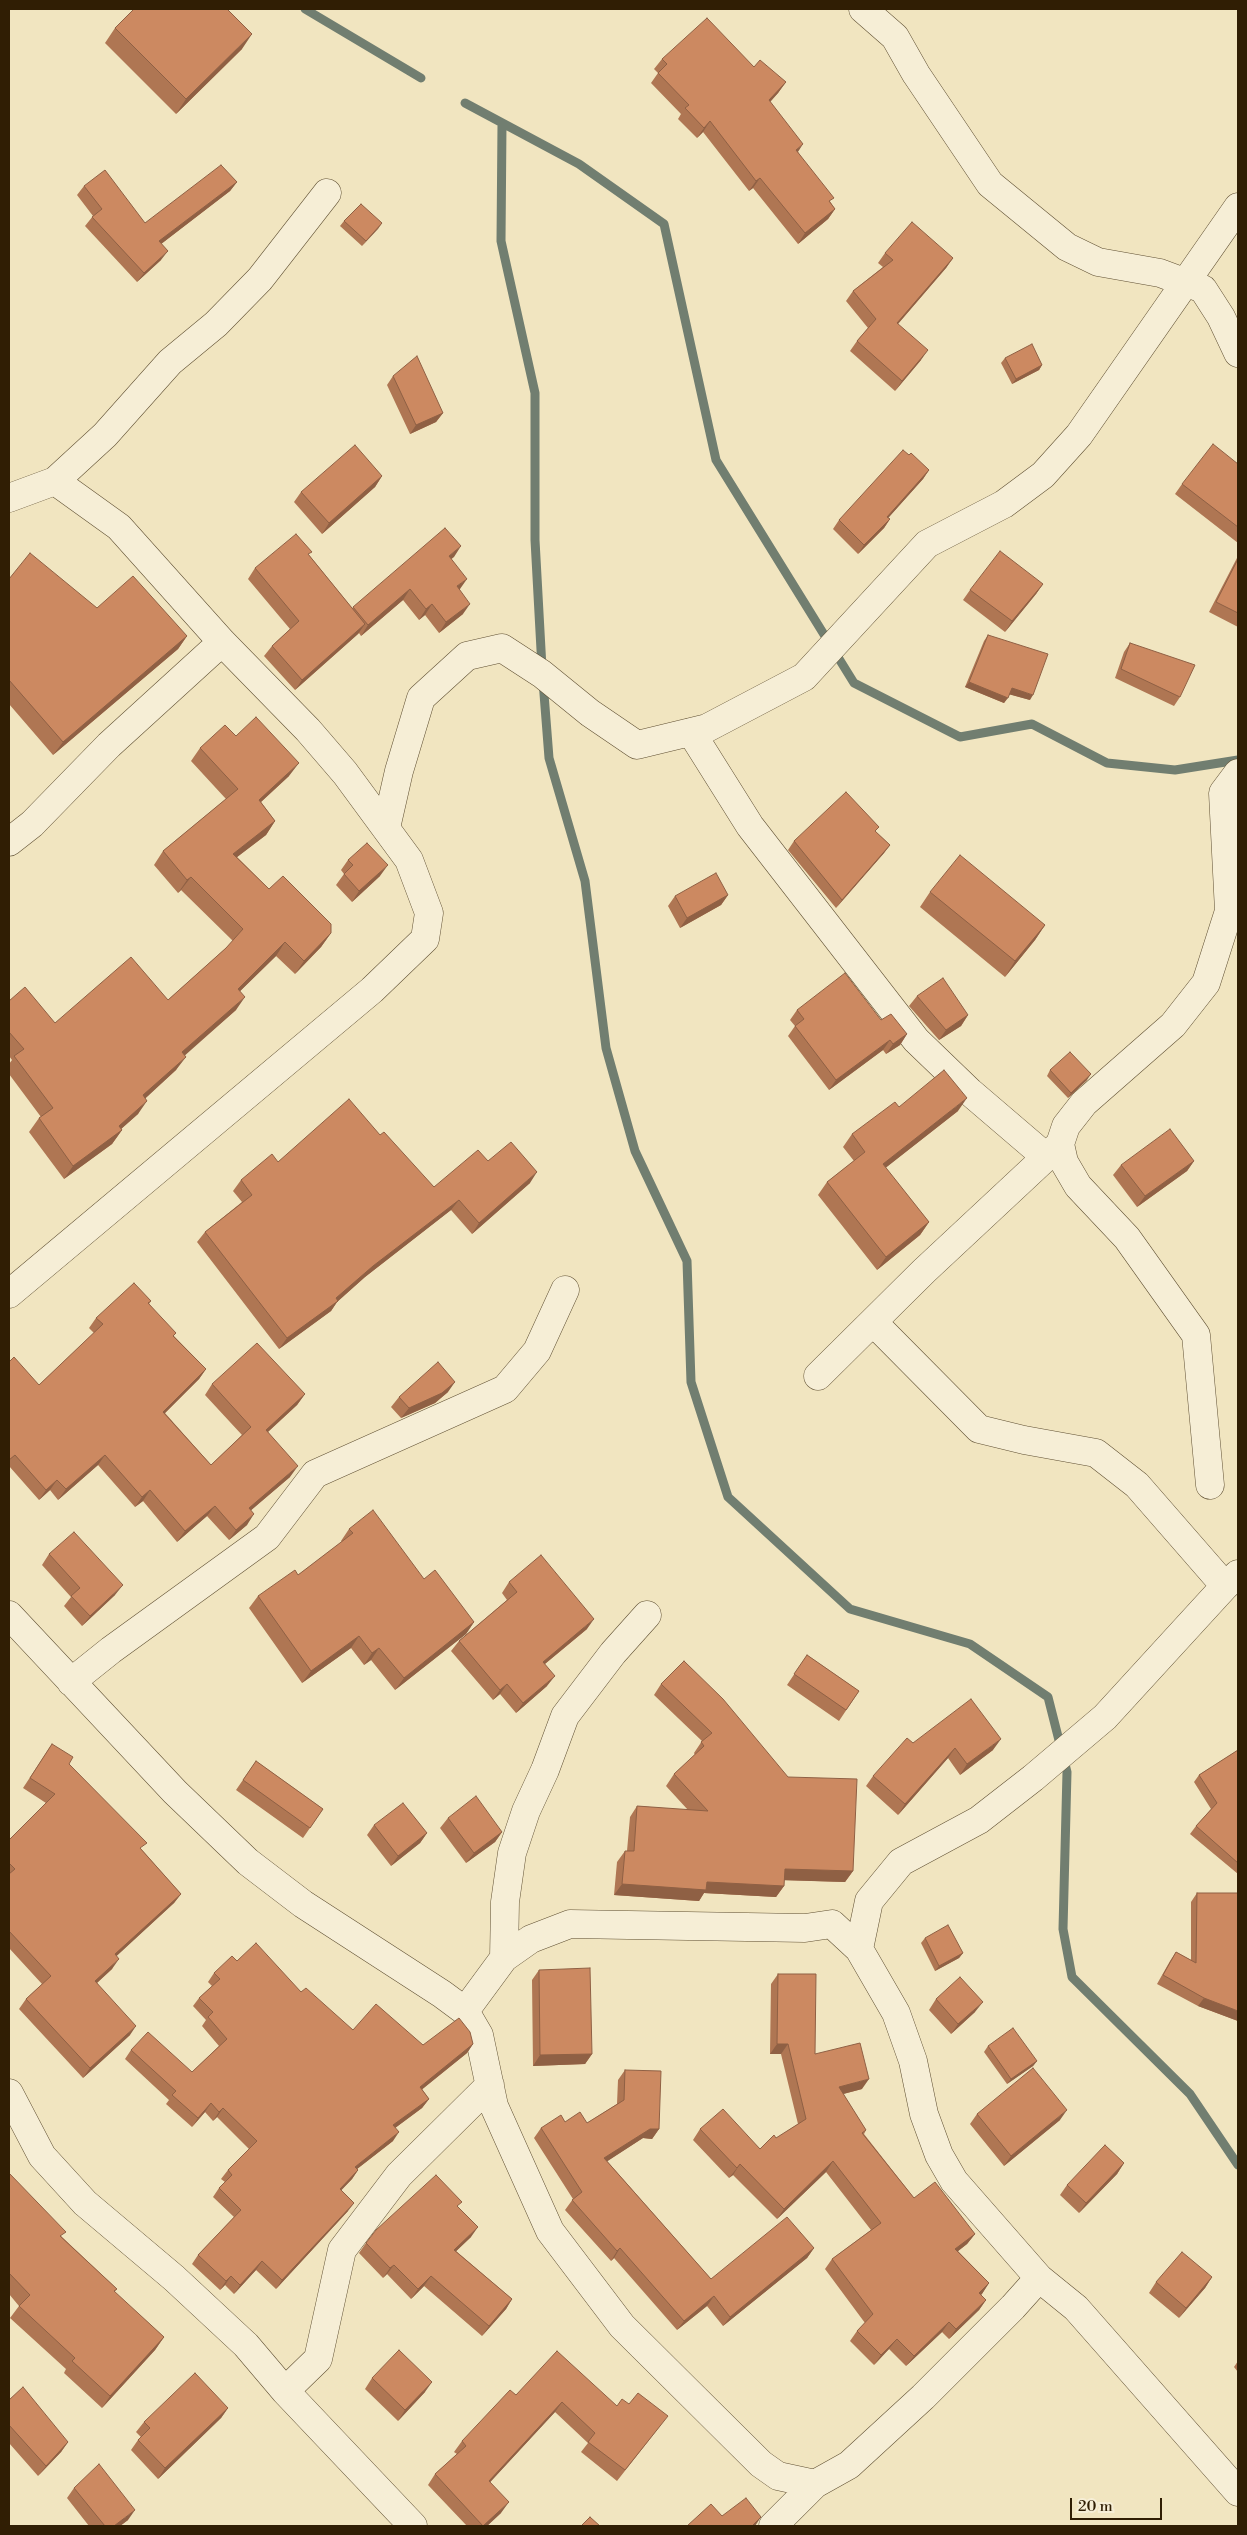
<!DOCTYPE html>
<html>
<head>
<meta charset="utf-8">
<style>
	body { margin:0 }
	#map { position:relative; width:1247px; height:2535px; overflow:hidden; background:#f1e5c0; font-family:"Libre Bodoni",serif }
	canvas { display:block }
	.frame { position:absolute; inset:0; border:10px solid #301e04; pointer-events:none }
	.scale { position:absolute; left:1070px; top:2498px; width:92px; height:22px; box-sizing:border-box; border:2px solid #301e04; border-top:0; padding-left:6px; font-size:15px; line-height:18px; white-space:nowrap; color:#301e04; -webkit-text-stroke:4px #f6eed6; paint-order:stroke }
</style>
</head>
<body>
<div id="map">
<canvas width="1247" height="2535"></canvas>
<div class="frame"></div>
<div class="scale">20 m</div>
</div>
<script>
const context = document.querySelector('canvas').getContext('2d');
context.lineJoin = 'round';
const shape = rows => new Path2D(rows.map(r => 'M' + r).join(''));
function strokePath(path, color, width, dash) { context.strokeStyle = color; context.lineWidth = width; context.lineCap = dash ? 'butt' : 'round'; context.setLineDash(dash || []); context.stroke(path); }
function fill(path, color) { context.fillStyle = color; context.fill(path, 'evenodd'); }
strokePath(shape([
	[305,9,421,78],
	[465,103,579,164,664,224,716,460,854,683,960,737,1032,724,1107,763,1175,770,1238,760],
	[502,124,501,241,535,393,535,540,542,668],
	[543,681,549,758,585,881,606,1048,635,1151,687,1261,691,1382,728,1497,850,1609,970,1644,1048,1697,1067,1772,1063,1929,1072,1977,1190,2094,1238,2165]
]), '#717e70', 9);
const minor = shape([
	[863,9,895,37,916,74,990,184,1067,247,1098,262,1160,273,1203,289,1221,317,1238,353],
	[9,498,55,481,105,435,170,362,216,324,260,279,327,193],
	[691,732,750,826,916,1040,970,1092,1046,1157],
	[386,828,399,771,421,698,467,656,502,648,542,674,590,713,637,745,707,728,804,677,927,544,1004,504,1043,475,1079,435,1238,207],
	[9,842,32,824,109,745,222,642],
	[9,1294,372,990,425,939,429,913,409,860,345,773,308,730,222,642,119,527,55,481],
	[874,1323,979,1429,1024,1440,1096,1453,1137,1485,1225,1586],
	[818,1376,924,1271,1059,1145],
	[1210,1485,1196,1335,1127,1238,1078,1186,1064,1162,1060,1144,1066,1126,1084,1103,1173,1025,1206,983,1229,911,1223,793,1238,773],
	[9,1615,175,1792,248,1862,303,1904,442,1994,465,2011,479,2035,494,2106,550,2231,622,2326,761,2464,778,2476,815,2484,849,2465,923,2397,1013,2307,1039,2278],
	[71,1682,111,1650,267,1537,315,1474,505,1389,537,1351,565,1290],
	[859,1949,869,1901,901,1862,979,1820,1033,1778,1105,1717,1225,1586,1238,1574],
	[504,1958,505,1902,512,1853,526,1811,545,1770,565,1716,613,1653,647,1615],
	[465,2011,504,1958,531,1939,570,1924,805,1928,832,1924,859,1949,896,2013,913,2061,924,2114,939,2155,954,2181,1039,2278,1076,2308,1238,2492],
	[9,2093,42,2156,85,2203,174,2278,246,2345,285,2391,413,2526],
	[285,2391,318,2359,342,2250,399,2175,490,2085],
	[773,2526,815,2484]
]);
strokePath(minor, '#605033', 29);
strokePath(minor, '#f6eed6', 28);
fill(shape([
	[115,28,242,49,176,114,105,43],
	[662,59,754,67,786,82,778,93,770,102,798,152,835,209,828,219,798,244,753,188,749,191,703,132,697,138,678,119,681,114,651,83,658,73,654,69],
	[237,182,230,191,161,244,161,260,137,282,85,226,93,216,77,195,84,186,145,223],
	[344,221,382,223,362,246,340,226],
	[885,253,953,258,946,268,898,324,921,360,895,391,850,351,857,341,868,328,846,301,853,291,883,267,878,263],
	[1005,358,1042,365,1039,370,1012,384,1001,363],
	[393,376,443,413,436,422,410,434,387,385],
	[909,455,929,470,923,479,888,518,890,519,884,528,858,554,833,529,839,520],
	[1238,464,1238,543,1175,494,1182,484],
	[382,476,375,487,322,534,294,502,301,492],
	[309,555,352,608,454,557,451,559,459,589,463,614,439,633,425,615,419,620,403,600,361,636,359,633,295,690,264,656,272,646,290,629,248,579,255,568],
	[1238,556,1238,627,1209,612],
	[9,579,97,608,187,636,178,649,53,755,9,704],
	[1043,584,1036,594,1005,632,963,600,970,590],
	[988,635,1030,700,1009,694,1004,703,965,687,984,641],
	[1130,643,1180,697,1174,706,1115,678,1124,652],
	[236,736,289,776,261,802,275,821,266,835,237,857,269,889,331,933,321,947,295,974,276,956,240,991,236,1010,184,1055,176,1070,145,1098,138,1114,121,1129,122,1130,112,1144,64,1179,29,1132,39,1118,41,1117,9,1074,9,1064,12,1060,9,1056,9,1001,55,1023,168,1000,226,948,233,941,181,890,178,893,154,865,163,851,226,799,191,761,200,748],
	[876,832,890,845,884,853,836,908,788,850,794,841],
	[348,860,380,876,352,902,336,885,344,874,341,870],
	[930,892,1045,925,1035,940,1005,977,920,907],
	[728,895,721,905,680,928,668,906,675,896],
	[917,996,968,1015,961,1026,939,1040,909,1006],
	[797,1010,881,1020,907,1034,900,1045,886,1054,883,1050,829,1090,788,1036,795,1026,790,1020],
	[1050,1070,1087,1080,1068,1098,1047,1076],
	[899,1107,958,1111,885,1168,929,1222,920,1235,877,1270,818,1195,827,1182,854,1161,843,1147,852,1134],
	[380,1135,434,1187,488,1161,530,1183,472,1234,451,1210,365,1277,337,1302,331,1311,279,1349,197,1242,205,1232,242,1202,233,1191,241,1180,278,1162],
	[1194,1161,1187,1171,1137,1207,1113,1175,1121,1165],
	[151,1301,149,1304,174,1336,206,1369,199,1379,165,1413,211,1465,242,1435,205,1395,212,1384,305,1394,297,1405,268,1432,290,1477,251,1510,247,1525,229,1540,207,1516,177,1542,143,1501,135,1507,98,1465,58,1500,50,1490,39,1500,9,1466,9,1362,39,1385,94,1333,89,1328,96,1318],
	[448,1392,435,1403,401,1418,391,1407,399,1397],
	[349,1529,424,1579,474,1622,466,1634,395,1690,371,1660,364,1665,351,1648,302,1683,249,1608,258,1596,298,1575,342,1542,341,1541],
	[49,1554,115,1595,82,1626,64,1606,71,1597,42,1565],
	[509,1582,587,1629,545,1664,547,1686,516,1713,500,1694,493,1700,451,1651,459,1641,507,1600,502,1593],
	[807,1655,859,1691,839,1721,787,1685],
	[684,1661,853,1871,845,1882,784,1880,784,1886,776,1897,704,1893,699,1901,614,1895,617,1862,625,1851,627,1851,630,1817,637,1806,688,1810,666,1786,674,1774,695,1755,694,1753,702,1741,654,1695,661,1684],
	[913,1743,993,1750,960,1775,948,1758,898,1815,866,1786,873,1776],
	[52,1744,142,1850,181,1894,174,1903,116,1956,112,1969,97,1983,130,2035,83,2078,19,2009,26,1999,42,1984,9,1948,9,1840,46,1803,23,1788],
	[1238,1750,1238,1874,1190,1834,1196,1826,1211,1809,1194,1782,1199,1775],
	[256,1761,323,1809,303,1838,236,1790],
	[448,1818,502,1832,495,1842,466,1863,440,1828],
	[374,1825,427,1833,420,1843,391,1866,367,1835],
	[1197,1893,1238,2021,1198,2006,1157,1984,1170,1961,1176,1952,1191,1960,1191,1902],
	[925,1938,963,1953,959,1958,935,1971,921,1943],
	[237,1961,301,1992,353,2030,423,2045,473,2044,467,2053,422,2089,429,2099,422,2108,395,2128,393,2141,357,2169,358,2170,352,2179,341,2190,348,2211,276,2289,256,2270,234,2294,225,2285,220,2290,192,2264,198,2255,234,2217,213,2197,219,2188,225,2182,221,2179,228,2170,249,2149,217,2117,213,2121,205,2112,192,2127,166,2104,169,2100,125,2059,131,2050,192,2072,219,2046,202,2026,206,2020,193,2006,199,1998,212,1986,208,1982,214,1973],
	[539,1970,592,2054,585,2064,533,2066,532,1980],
	[778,1974,815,2054,862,2089,843,2094,866,2130,864,2134,914,2198,975,2234,967,2244,958,2251,989,2283,981,2295,986,2300,979,2310,949,2339,942,2332,906,2366,889,2349,874,2365,850,2341,857,2331,865,2323,825,2269,832,2259,871,2230,826,2172,777,2219,733,2175,729,2178,693,2140,700,2129,760,2149,798,2124,781,2054,770,2054,771,1984],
	[936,1999,975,2012,951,2034,929,2010],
	[988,2046,1037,2061,1033,2066,1007,2084,984,2052],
	[625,2070,659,2129,652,2139,643,2138,607,2161,711,2279,814,2248,807,2258,723,2326,707,2306,677,2330,614,2258,611,2261,565,2210,573,2199,534,2138,541,2128,565,2122,587,2123,617,2104,618,2080],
	[977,2114,1060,2120,1004,2166,970,2124],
	[1124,2163,1117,2174,1079,2213,1060,2195,1067,2185],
	[9,2173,62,2237,117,2289,114,2292,164,2337,155,2350,102,2408,64,2373,66,2369,10,2318,19,2306,9,2294],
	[458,2207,471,2237,456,2251,512,2299,506,2309,482,2336,424,2286,411,2299,387,2274,383,2278,359,2253,366,2243],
	[1212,2277,1205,2288,1179,2318,1149,2293,1156,2282],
	[1238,2361,1238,2372,1234,2367],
	[372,2378,425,2392,398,2421,365,2389],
	[516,2395,617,2406,629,2404,660,2426,617,2481,581,2452,588,2443,555,2412,490,2482,501,2513,487,2526,467,2526,428,2485,435,2474,457,2454,454,2452,462,2441],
	[9,2400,68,2442,61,2452,38,2476,9,2443],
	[228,2408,221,2418,158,2479,131,2450,138,2440,141,2437,136,2432,144,2422],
	[74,2488,128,2520,120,2526,89,2526,67,2498]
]), '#af7653');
fill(shape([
	[252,34,242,49,176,114,186,99],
	[786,82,778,93,762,111,769,100],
	[710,121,703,132,697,138,704,128],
	[803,144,796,155,796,150],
	[760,178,753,188,749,191,756,181],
	[237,182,230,191,152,251,159,241],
	[835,209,828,219,798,244,805,233],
	[382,223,378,229,362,246,366,241],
	[168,251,161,260,137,282,144,273],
	[953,258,946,268,890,333,897,323],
	[928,350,921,360,895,391,902,381],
	[1042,365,1039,370,1012,384,1016,379],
	[443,413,436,422,410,434,416,425],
	[929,470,923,479,881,526,887,517],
	[382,476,375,487,322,534,329,523],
	[890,519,884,528,858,554,864,545],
	[461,546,454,557,442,566,449,556],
	[467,579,460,589,450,597,457,586],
	[1043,584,1036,594,1005,632,1012,621],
	[410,589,403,600,361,636,368,625],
	[432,604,425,615,419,620,426,609],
	[470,604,463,614,439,633,446,622],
	[365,624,358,634,295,690,302,680],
	[187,636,178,649,53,755,63,742],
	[969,682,1008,698,1004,703,965,687],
	[1012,688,1033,695,1030,700,1008,694],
	[299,763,289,776,249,813,259,800],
	[275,821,266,835,224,867,233,854],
	[890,845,884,853,836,908,842,900],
	[388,865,380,876,352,902,359,891],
	[191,877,181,890,178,893,187,880],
	[728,895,721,905,680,928,687,918],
	[1045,925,1035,940,1005,977,1015,961],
	[331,933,321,947,295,974,304,961],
	[285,942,276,956,229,1002,238,989],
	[245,997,236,1010,173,1066,182,1052],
	[968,1015,961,1026,939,1040,946,1030],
	[907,1034,900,1045,886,1054,893,1044],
	[890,1040,883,1050,829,1090,836,1080],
	[186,1057,176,1070,134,1109,143,1095],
	[1091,1074,1087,1080,1068,1098,1071,1093],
	[967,1098,958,1111,874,1177,883,1164],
	[147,1101,138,1114,112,1137,122,1130,112,1144,64,1179,73,1166],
	[1194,1161,1187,1171,1137,1207,1145,1196],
	[537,1172,530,1183,472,1234,479,1223],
	[459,1200,451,1210,365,1277,337,1302,331,1311,279,1349,287,1338,336,1298,373,1266],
	[929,1222,920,1235,877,1270,886,1257],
	[206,1369,199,1379,156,1422,163,1412],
	[455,1382,448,1392,435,1403,401,1418,409,1408],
	[305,1394,297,1405,259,1440,266,1430],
	[105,1455,98,1465,58,1500,66,1489],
	[298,1466,290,1477,242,1518,249,1508],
	[57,1480,50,1490,39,1500,46,1490],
	[150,1490,143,1501,135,1507,142,1497],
	[215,1506,207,1516,177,1542,185,1531],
	[254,1514,247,1525,229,1540,236,1530],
	[123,1585,115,1595,82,1626,90,1616],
	[594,1619,587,1629,535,1672,543,1662],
	[474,1622,466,1634,395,1690,404,1678],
	[359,1636,351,1648,302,1683,311,1671],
	[379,1648,371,1660,364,1665,372,1653],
	[555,1676,547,1686,516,1713,523,1703],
	[507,1684,500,1694,493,1700,500,1690],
	[1001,1739,993,1750,960,1775,967,1764],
	[955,1748,948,1758,898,1815,905,1804],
	[502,1832,495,1842,466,1863,474,1853],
	[427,1833,420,1843,391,1866,398,1856],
	[785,1869,853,1871,845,1882,777,1880],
	[707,1882,784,1886,776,1897,704,1893,699,1901,614,1895,622,1884],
	[181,1894,174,1903,108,1964,115,1954],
	[963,1953,959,1958,935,1971,939,1966],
	[119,1959,112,1969,88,1991,95,1981],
	[1204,1998,1238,2011,1238,2021,1198,2006],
	[983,2002,975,2012,951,2034,958,2024],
	[136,2026,130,2035,83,2078,90,2068],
	[473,2044,467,2053,414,2096,420,2087],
	[777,2044,788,2044,781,2054,770,2054],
	[592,2054,585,2064,533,2066,540,2055],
	[1037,2061,1033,2066,1007,2084,1011,2079],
	[869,2079,862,2089,832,2097,839,2087],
	[429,2099,422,2108,387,2134,393,2125],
	[211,2103,205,2112,192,2127,198,2118],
	[223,2108,217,2117,213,2121,219,2112],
	[1067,2110,1060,2120,1004,2166,1011,2156],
	[650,2129,659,2129,652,2139,643,2138,597,2168,604,2158],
	[399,2132,393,2141,348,2176,355,2167],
	[833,2161,826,2172,777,2219,784,2209],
	[1124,2163,1117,2174,1079,2213,1086,2203],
	[740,2164,733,2175,729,2178,737,2168],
	[358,2170,352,2179,334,2198,340,2189],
	[354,2203,348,2211,276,2289,282,2280],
	[478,2227,471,2237,448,2259,454,2250],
	[975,2234,967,2244,948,2259,955,2249],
	[620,2248,614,2258,611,2261,617,2251],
	[814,2248,807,2258,723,2326,730,2317],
	[262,2261,256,2270,234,2294,240,2285],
	[394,2265,387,2274,383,2278,390,2268],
	[231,2276,225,2285,220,2290,226,2281],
	[431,2276,424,2286,411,2299,418,2289],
	[1212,2277,1205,2288,1179,2318,1186,2308],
	[989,2283,982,2294,972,2303,979,2293],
	[714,2296,707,2306,677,2330,684,2321],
	[512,2299,506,2309,482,2336,489,2326],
	[986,2300,979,2310,949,2339,956,2329],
	[949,2322,942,2332,906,2366,914,2356],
	[164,2337,155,2350,102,2408,110,2396],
	[897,2339,889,2349,874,2365,881,2355],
	[432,2382,425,2392,398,2421,405,2410],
	[562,2402,555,2412,482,2491,489,2481],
	[228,2408,221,2418,158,2479,165,2468],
	[68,2442,61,2452,38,2476,46,2466],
	[509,2502,501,2513,487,2526,483,2526],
	[135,2510,128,2520,120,2526,114,2526],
	[761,2517,755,2526,752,2526]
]), '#8f6044');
const building = shape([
	[134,9,227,9,252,34,186,99,115,28,134,9],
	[707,18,754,67,760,60,786,82,769,100,803,144,796,150,834,198,829,201,835,209,805,233,760,178,756,181,710,121,704,128,685,108,689,105,658,73,667,64,662,59,707,18],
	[221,165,237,182,159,241,168,251,144,273,92,217,102,209,84,186,105,170,145,223,221,165],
	[361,204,382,223,366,241,344,221,361,204],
	[912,222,953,258,897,323,928,350,902,381,857,341,876,319,853,291,893,260,885,253,912,222],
	[1032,344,1042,365,1016,379,1005,358,1032,344],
	[417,356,443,413,416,425,393,376,417,356],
	[1213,444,1238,464,1238,527,1182,484,1213,444],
	[355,445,382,476,329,523,301,492,355,445],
	[903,450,909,455,911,453,929,470,887,517,890,519,864,545,839,520,903,450],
	[445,528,461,546,449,556,467,579,457,586,470,604,446,622,432,604,426,609,410,589,368,625,353,607,445,528],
	[296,534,312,552,308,554,365,624,302,680,272,646,299,621,255,568,296,534],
	[1000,551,1043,584,1012,621,970,590,1000,551],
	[30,553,97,608,133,576,187,636,63,742,9,680,9,579,30,553],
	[1238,559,1238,613,1216,602,1238,559],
	[988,635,1048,654,1033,695,1012,688,1008,698,969,682,988,635],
	[1130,643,1195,665,1180,697,1121,669,1130,643],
	[256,717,299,763,259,800,275,821,233,854,269,889,283,876,331,924,331,933,304,961,285,942,238,989,245,997,182,1052,186,1057,143,1095,147,1101,119,1126,122,1130,73,1166,39,1118,53,1108,14,1056,24,1049,9,1032,9,1001,25,987,55,1023,131,957,168,1000,226,948,243,929,191,877,187,880,163,851,238,789,200,748,225,725,236,736,256,717],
	[846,792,879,827,875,831,890,845,842,900,794,841,846,792],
	[367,843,388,865,359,891,344,874,353,865,348,860,367,843],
	[960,855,1045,925,1015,961,930,892,960,855],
	[716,873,728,895,687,918,675,896,716,873],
	[845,973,881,1020,891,1014,907,1034,893,1044,890,1040,836,1080,795,1026,804,1019,797,1010,845,973],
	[943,978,968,1015,946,1030,917,996,943,978],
	[1070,1052,1091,1074,1071,1093,1050,1070,1070,1052],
	[944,1070,967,1098,883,1164,929,1222,886,1257,827,1182,865,1152,852,1134,895,1102,899,1107,944,1070],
	[349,1099,380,1135,384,1132,434,1187,478,1150,488,1161,511,1142,537,1172,479,1223,459,1200,373,1266,336,1298,338,1301,287,1338,205,1232,252,1195,241,1180,272,1154,278,1162,349,1099],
	[1170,1129,1194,1161,1145,1196,1121,1165,1170,1129],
	[134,1283,151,1301,148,1303,176,1333,173,1336,206,1369,163,1412,211,1465,251,1427,212,1384,257,1343,305,1394,266,1430,298,1466,249,1508,254,1514,236,1530,215,1506,185,1531,150,1490,142,1497,105,1455,66,1489,57,1480,46,1490,15,1455,9,1460,9,1362,14,1357,39,1385,103,1324,96,1318,134,1283],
	[438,1362,455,1382,442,1393,409,1408,399,1397,438,1362],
	[373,1510,424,1579,435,1570,474,1622,404,1678,379,1648,372,1653,359,1636,311,1671,258,1596,295,1570,298,1575,353,1533,349,1529,373,1510],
	[74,1532,123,1585,90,1616,71,1596,80,1588,49,1554,74,1532],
	[541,1555,594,1619,543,1662,555,1676,523,1703,507,1684,500,1690,459,1641,517,1592,509,1582,541,1555],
	[807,1655,859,1691,846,1710,794,1674,807,1655],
	[684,1661,723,1699,788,1777,857,1779,853,1871,785,1869,784,1886,707,1882,706,1890,622,1884,625,1851,634,1851,637,1806,708,1811,674,1774,704,1746,701,1742,712,1733,661,1684,684,1661],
	[971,1699,1001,1739,967,1764,955,1748,905,1804,873,1776,907,1738,913,1743,971,1699],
	[52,1744,73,1757,69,1764,147,1843,140,1848,181,1894,115,1954,119,1959,95,1981,136,2026,90,2068,26,1999,51,1976,9,1931,9,1874,15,1869,9,1863,9,1840,55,1794,30,1778,52,1744],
	[1238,1750,1238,1863,1196,1826,1217,1803,1199,1775,1238,1750],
	[256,1761,323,1809,310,1828,243,1780,256,1761],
	[476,1796,502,1832,474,1853,448,1818,476,1796],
	[403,1803,427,1833,398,1856,374,1825,403,1803],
	[1197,1893,1238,1893,1238,2011,1204,1998,1163,1975,1176,1952,1196,1963,1197,1893],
	[948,1925,963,1953,939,1966,925,1938,948,1925],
	[256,1943,301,1992,306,1988,353,2030,376,2004,423,2045,459,2018,470,2032,473,2044,420,2087,429,2099,393,2125,399,2132,355,2167,358,2170,340,2189,354,2203,282,2280,262,2261,240,2285,231,2276,226,2281,198,2255,241,2210,219,2188,232,2175,228,2170,257,2141,223,2108,219,2112,211,2103,198,2118,172,2095,176,2091,131,2050,148,2032,192,2072,227,2039,208,2017,213,2012,199,1998,220,1979,214,1973,232,1956,237,1961,256,1943],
	[590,1968,592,2054,540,2055,539,1970,590,1968],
	[778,1974,816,1974,815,2054,860,2043,869,2079,839,2087,866,2130,862,2133,914,2198,935,2182,975,2234,955,2249,989,2283,979,2293,986,2300,956,2329,949,2322,914,2356,897,2339,881,2355,857,2331,873,2314,832,2259,881,2223,833,2161,784,2209,740,2164,737,2168,700,2129,723,2109,760,2149,774,2135,776,2138,806,2119,788,2044,777,2044,778,1974],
	[960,1977,983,2002,958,2024,936,1999,960,1977],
	[1013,2028,1037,2061,1011,2079,988,2046,1013,2028],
	[1033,2068,1067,2110,1011,2156,977,2114,1033,2068],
	[625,2070,661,2071,659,2129,650,2129,604,2158,711,2279,787,2217,814,2248,730,2317,714,2296,684,2321,620,2248,617,2251,572,2200,582,2192,541,2128,561,2115,565,2122,580,2112,587,2123,624,2100,625,2070],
	[1105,2145,1124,2163,1086,2203,1067,2185,1105,2145],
	[9,2173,66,2232,60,2236,117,2289,114,2291,164,2337,110,2396,72,2361,75,2358,19,2306,30,2295,9,2273,9,2173],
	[436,2175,462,2202,457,2206,478,2227,454,2250,512,2299,489,2326,431,2276,418,2289,394,2265,390,2268,366,2243,376,2230,436,2175],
	[1182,2252,1212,2277,1186,2308,1156,2282,1182,2252],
	[399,2350,432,2382,405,2410,372,2378,399,2350],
	[557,2351,617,2406,622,2399,629,2404,638,2393,668,2416,625,2470,588,2442,595,2433,562,2402,489,2481,509,2502,483,2526,435,2474,466,2446,462,2441,510,2390,516,2395,557,2351],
	[195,2373,228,2408,165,2468,138,2440,150,2428,144,2422,195,2373],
	[23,2387,68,2442,46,2466,9,2425,9,2400,23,2387],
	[99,2464,135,2510,114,2526,105,2526,74,2488,99,2464],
	[746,2498,761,2517,752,2526,687,2526,711,2504,722,2516,746,2498],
	[590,2517,600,2526,581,2526,590,2517]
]);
fill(building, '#cc8961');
strokePath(building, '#8f6044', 1);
</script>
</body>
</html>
